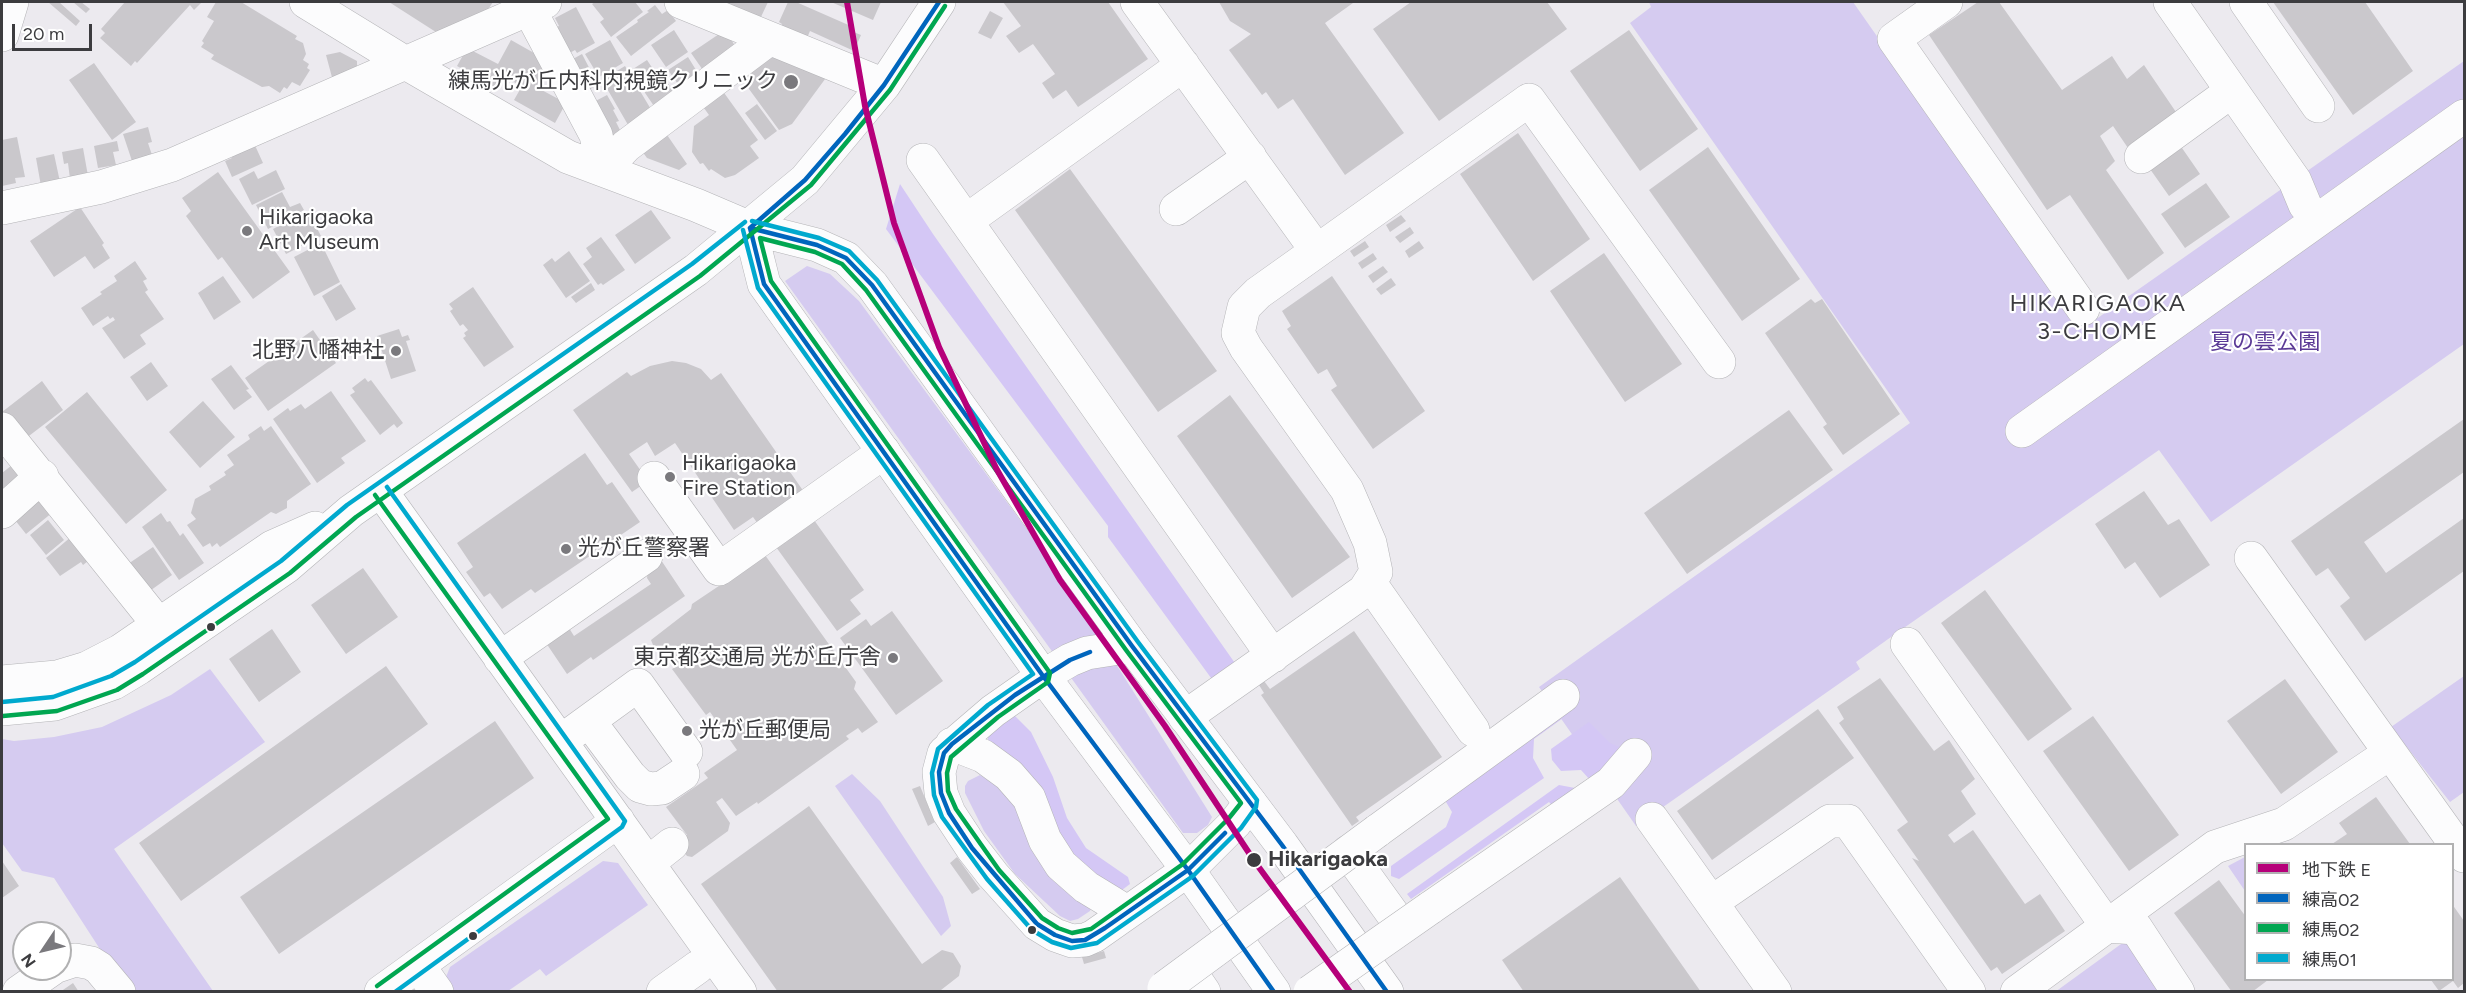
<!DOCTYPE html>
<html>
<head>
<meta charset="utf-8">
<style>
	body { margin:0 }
	#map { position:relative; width:2466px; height:993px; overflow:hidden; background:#eceaef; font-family:Figtree,"Noto Sans JP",sans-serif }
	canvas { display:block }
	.frame { position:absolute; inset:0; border:3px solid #3c3c3f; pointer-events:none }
	.legend { position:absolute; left:2244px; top:843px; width:210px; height:138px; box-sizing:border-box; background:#fff; border:2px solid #b1b1b2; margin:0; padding:8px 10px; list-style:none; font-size:18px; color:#3c3c3f }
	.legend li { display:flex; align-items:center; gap:12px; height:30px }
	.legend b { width:30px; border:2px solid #b1b1b2 }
	.north { position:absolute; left:12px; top:921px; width:60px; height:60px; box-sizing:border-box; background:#fff; border:2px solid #b1b1b2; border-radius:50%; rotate:235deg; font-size:16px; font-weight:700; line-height:24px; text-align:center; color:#3c3c3f }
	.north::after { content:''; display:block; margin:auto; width:21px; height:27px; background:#7a797d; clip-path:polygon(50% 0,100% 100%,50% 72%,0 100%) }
	.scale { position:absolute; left:12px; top:24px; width:80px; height:27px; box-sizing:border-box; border:3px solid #3c3c3f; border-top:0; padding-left:8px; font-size:18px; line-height:21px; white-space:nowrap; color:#3c3c3f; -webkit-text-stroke:4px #fff; paint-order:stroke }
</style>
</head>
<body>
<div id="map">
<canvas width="2466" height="993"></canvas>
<div class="frame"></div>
<ul class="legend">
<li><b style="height:8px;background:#b6007a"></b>地下鉄 E</li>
<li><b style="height:8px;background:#0065bd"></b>練高02</li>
<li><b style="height:8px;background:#00a651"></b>練馬02</li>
<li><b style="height:8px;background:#00a9ce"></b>練馬01</li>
</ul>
<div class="north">N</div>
<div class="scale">20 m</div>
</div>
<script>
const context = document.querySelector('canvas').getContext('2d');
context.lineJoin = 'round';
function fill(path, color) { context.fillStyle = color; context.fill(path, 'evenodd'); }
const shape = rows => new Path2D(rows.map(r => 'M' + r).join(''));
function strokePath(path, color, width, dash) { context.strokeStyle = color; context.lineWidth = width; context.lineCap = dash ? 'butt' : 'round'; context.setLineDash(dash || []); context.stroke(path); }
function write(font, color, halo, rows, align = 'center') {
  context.font = font + ' Figtree,"Noto Sans JP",sans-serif'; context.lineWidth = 4.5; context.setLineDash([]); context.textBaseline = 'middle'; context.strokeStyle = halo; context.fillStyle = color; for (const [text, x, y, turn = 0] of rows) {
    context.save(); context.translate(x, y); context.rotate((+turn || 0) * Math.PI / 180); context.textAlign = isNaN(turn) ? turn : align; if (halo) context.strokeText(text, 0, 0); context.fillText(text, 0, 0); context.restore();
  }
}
fill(shape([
	[1649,2,1853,2,2082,329,2464,61,2464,344,2211,522,2159,450,1898,632,1856,662,1860,669,1636,826,1539,687,1910,423,1630,23,1651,7],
	[807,266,830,274,859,301,1059,573,1212,817,1208,825,1197,833,1183,833,785,281],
	[210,669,265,742,114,849,213,991,127,991,54,878,22,871,2,843,2,739,14,741,54,737,102,727,171,695],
	[2464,676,2464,792,2450,802,2391,727],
	[852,774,880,801,943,897,951,926,941,936,835,786],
	[980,775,1003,789,1020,815,1092,905,1090,911,1078,919,1070,921,1060,916,1015,874,984,831,965,793,965,786,968,781],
	[2245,857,2245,891,2228,866],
	[603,861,618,863,648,905,546,976,540,969,508,991,452,991,444,982,450,967],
	[2128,939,2164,992,2055,992]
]), '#d5cbf0');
fill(shape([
	[900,184,933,234,1237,666,1214,682,1108,537,1108,526,886,229],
	[1572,709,1570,713,1534,739,1533,758,1544,778,1399,879,1391,876,1391,866,1446,827,1452,812,1446,802,1450,791],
	[1009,715,1015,716,1031,732,1053,777,1067,818,1086,848,1128,877,1130,884,1122,890,1113,887,1081,862,1061,842,988,743,988,736],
	[1589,722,1610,743,1624,749,1591,781,1581,770,1561,771,1552,760,1551,749],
	[1559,785,1575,788,1556,810,1549,802,1411,899,1407,894]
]), '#d4c7f5');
fill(shape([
	[48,2,59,2,80,21,76,26],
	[73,2,81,2,90,9,86,13],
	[125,2,202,2,194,10,190,5,137,63,135,61,131,66,100,38,105,33,101,29],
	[216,2,224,3,225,2,241,2,297,36,295,39,303,43,306,54,303,60,309,64,307,68,310,70,300,86,292,82,287,89,284,87,280,93,269,86,262,87,211,59,214,55,201,47,204,43,202,41,214,21,207,17],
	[389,2,493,2,485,14,439,34],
	[595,2,623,2,625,3,635,2,643,12,611,37,600,22,604,19,592,4],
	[702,2,768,2,760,19],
	[788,2,796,2,853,27,851,31,861,35,854,51,810,31,807,38,781,27,782,24,779,22],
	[831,2,881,2,873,20],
	[1003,2,1108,2,1148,59,1078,107,1066,90,1053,99,1042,83,1055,74,1033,44,1019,53,1006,36,1021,26],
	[1219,2,1351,2,1353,3,1325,23,1404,133,1345,175,1293,99,1278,109,1266,92,1262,95,1229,50,1251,34,1230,21],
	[1411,2,1547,2,1567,29,1439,121,1373,29],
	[1978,2,1999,2,2062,90,2112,56,2127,79,2144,65,2178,115,2128,148,2113,126,2100,136,2115,161,2106,170,2164,253,2128,280,2070,195,2047,210,1929,35],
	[2273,2,2365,2,2413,71,2353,115],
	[655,5,662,14,668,10,676,21,631,56,616,37,638,22,637,20,649,12,647,11],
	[576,7,595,43,577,53,575,50,559,59,550,30,559,26,555,18],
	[990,11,1003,18,991,39,978,33],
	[674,30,688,52,666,67,651,45],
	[725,30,737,49,707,76,691,53],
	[1629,30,1698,129,1640,171,1570,71],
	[511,40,550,62,536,87,566,103,555,123,514,100,522,86,504,77,497,89,457,66,467,48,498,64],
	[610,40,623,63,599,77,585,54],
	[771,50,831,71,792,124,779,130,738,74],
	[340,52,357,61,357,76,333,81,326,55],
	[582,54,596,81,594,87,579,95,562,65],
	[688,57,701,78,682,90,668,70],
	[647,60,657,75,661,73,676,95,656,109,641,87,643,85,633,69],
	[94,63,136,122,112,140,69,80],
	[625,66,655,116,631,130,602,80],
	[722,90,758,140,750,146,759,158,735,175,725,178,711,169,709,171,703,163,700,164,692,152,694,126,709,115,701,104],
	[607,95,615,109,613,110,619,121,616,122,621,132,605,141,586,106],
	[757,104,777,131,765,140,745,113],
	[148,127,152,142,148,143,153,158,133,164,123,134],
	[663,129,687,164,679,170,647,158,639,147],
	[1518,133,1590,239,1533,281,1460,174],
	[17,137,25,177,15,178,16,183,2,186,2,140],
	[117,141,119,151,113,152,116,165,98,168,94,146],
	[253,141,263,163,232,177,225,161,232,158,229,151],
	[1708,147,1800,279,1742,321,1649,190],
	[83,148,88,176,70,179,68,163,64,164,62,152],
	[2182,148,2200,174,2169,196,2150,169],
	[54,154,60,182,41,186,36,158],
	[1070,169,1217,371,1158,412,1015,210],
	[276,170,285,189,252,205,239,179,254,171,258,179],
	[218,172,290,272,253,299,222,257,218,260,186,216,191,211,182,198],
	[2206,183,2230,217,2185,248,2161,214],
	[282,192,290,207,300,203,304,210,268,229,256,205],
	[80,207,104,243,102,245,110,258,94,269,85,256,54,277,30,241],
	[651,210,671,238,635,264,615,235],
	[308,211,321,236,286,254,273,229],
	[1401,215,1406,221,1390,232,1386,225],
	[1410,227,1414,233,1400,243,1395,237],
	[601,237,625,270,603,285,601,283,598,285,583,264,592,257,586,248],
	[1365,241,1369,247,1354,257,1350,251],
	[1419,241,1424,248,1409,258,1405,251],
	[321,243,340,282,314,296,294,257],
	[569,251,590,281,566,298,543,265,552,258,555,262],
	[1373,253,1377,259,1362,269,1358,263],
	[1604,253,1682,364,1625,402,1550,291],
	[135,261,147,279,143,281,148,290,145,292,164,319,140,335,146,344,124,359,102,328,115,320,113,317,110,319,108,316,93,326,81,308,102,294,100,292,117,281,114,276],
	[1383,266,1388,272,1373,283,1368,276],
	[223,276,241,302,214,320,198,293],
	[1332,276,1425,411,1373,449,1331,390,1337,386,1327,369,1318,374,1287,329,1291,326,1282,311],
	[1391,278,1396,285,1381,295,1376,289],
	[591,283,595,290,576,303,571,297],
	[341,284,356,309,336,321,322,296],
	[473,287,514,347,484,367,463,338,466,336,464,333,468,330,463,324,460,326,450,311,453,309,449,304],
	[1811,299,1815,303,1822,299,1900,414,1843,455,1823,427,1827,424,1765,333],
	[399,329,402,337,408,335,410,340,406,341,416,371,391,379,377,336],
	[313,330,336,363,268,411,245,378],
	[672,361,686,363,701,369,711,380,721,373,804,492,758,524,753,517,734,530,675,443,655,456,647,442,629,454,648,481,632,492,573,410,627,372,631,376,650,366],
	[151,362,168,386,147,401,130,377],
	[231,365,249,389,246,390,252,397,234,410,211,379],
	[365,378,368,382,371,380,403,423,397,428,394,424,380,435,350,395,355,392,352,388],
	[42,381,63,410,21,442,2,417,2,412],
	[331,391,366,441,341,458,345,463,317,483,273,419,288,408,290,411,301,404,305,409],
	[87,392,167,490,126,524,45,427],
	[1230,395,1350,557,1292,598,1177,436],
	[203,401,235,437,200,468,169,432],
	[1789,410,1833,470,1687,574,1644,513],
	[2464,419,2464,472,2364,542,2386,573,2464,518,2464,571,2365,641,2340,606,2350,598,2328,568,2316,576,2291,541],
	[261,426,264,431,271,426,311,484,287,501,287,508,276,514,271,512,220,547,217,543,212,547,210,543,203,547,187,525,196,519,191,513,195,499,211,490,209,486,226,475,224,472,234,465,227,455,250,439,248,435],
	[585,453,607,485,612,482,640,522,535,593,531,589,502,609,490,593,484,597,466,572,473,567,457,543],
	[16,462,26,474,2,498,2,473],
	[43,489,58,508,26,534,11,515],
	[2144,491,2168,525,2179,519,2210,565,2160,598,2135,562,2125,569,2095,524],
	[161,513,167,522,170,521,180,536,183,533,204,563,179,580,142,527],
	[48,520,64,540,46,555,30,535],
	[814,520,864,590,850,600,861,614,837,631,776,547],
	[78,531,97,554,83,565,81,562,60,576,46,558],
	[153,547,172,575,147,593,128,564],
	[765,555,856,682,854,689,878,722,862,733,858,728,846,736,849,739,758,804,757,802,736,816,722,798,716,802,730,823,728,831,692,857,687,856,677,843,687,835,666,807,708,778,704,773,737,750,710,712,706,715,672,669,677,666,664,648,655,650,651,640,691,609,692,604],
	[661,560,685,596,593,660,591,657,567,674,544,640,569,628,574,636,651,584,647,578,648,570],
	[363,568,398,617,346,654,311,605],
	[1985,590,2072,709,2028,741,1941,623],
	[892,611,943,681,896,715,840,638,866,619,871,626],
	[272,629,301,672,259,702,229,659],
	[1354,631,1442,757,1356,817,1359,821,1352,826,1261,695,1264,693,1259,685,1264,681,1270,689],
	[386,666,428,724,181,901,139,843],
	[1880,678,1934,751,1949,740,1975,779,1961,791,1976,814,1948,835,1954,843,1973,830,2025,904,2040,894,2065,931,2002,974,1997,967,1991,971,1912,858,1919,861,1897,830,1908,822,1839,723,1844,719,1837,707],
	[2285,679,2338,752,2281,794,2227,721],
	[1818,709,1854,758,1712,860,1677,811],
	[2093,716,2179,835,2129,871,2043,751],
	[495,721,534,778,279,954,240,897],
	[920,786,935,822,928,826,912,789],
	[2376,797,2410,844,2332,844,2347,834,2339,823],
	[809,806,922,964,942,950,953,953,961,966,959,976,941,990,942,992,778,992,701,884],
	[957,857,980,889,972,894,950,863],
	[2,861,19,886,2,898],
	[1620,877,1701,992,1524,992,1502,960],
	[2219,880,2246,917,2246,980,2268,980,2252,992,2232,992,2174,913],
	[2452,904,2464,921,2464,983,2458,988,2453,981,2439,991,2431,980,2452,980],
	[1104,951,1106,958,1084,964,1082,957],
	[73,983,79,992,60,992]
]), '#cac8cc');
const minor = shape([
	[306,2,404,62,568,157,696,205,750,228],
	[681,2,884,85],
	[1137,2,1317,251],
	[1946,2,1894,39,2083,309],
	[2170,2,2295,181,2305,205],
	[2246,2,2318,106],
	[528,7,596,135,603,170],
	[2,35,12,2],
	[2141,157,2232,91],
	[923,160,1273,656],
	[603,170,626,146,769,39],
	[2,208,101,187,172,165,545,2],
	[1176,209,1250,157],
	[966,221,1183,65],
	[2,429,159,625],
	[2022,431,2464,116],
	[654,478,719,569,884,452],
	[381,491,740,992],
	[2,512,42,476],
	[2251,558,2464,856],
	[1370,583,1473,730],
	[1907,644,2107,926,2136,928,2178,992],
	[1132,646,1087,653,1070,660,1043,676,993,711,944,753,939,772,941,793,949,813,972,848,993,875,1037,924,1055,935,1072,941,1085,940,1094,936,1188,870,1235,823,1250,803],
	[500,658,646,556],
	[2,682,57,677,87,668,120,651,272,547,315,528],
	[2,709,55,704,114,683,139,668,286,567,351,511,696,270,805,180,884,85,939,2],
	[1185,717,1364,591,1376,572,1370,543,1347,490,1246,348,1238,333,1244,307,1258,293,1529,100,1719,362],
	[589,721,630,776,640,786,651,789,662,788,683,774],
	[561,741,638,685,686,752],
	[952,744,983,756,1009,775,1029,798,1045,840,1061,865,1086,887,1127,912],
	[1652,819,1775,992],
	[1377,831,1563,696],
	[1348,852,1402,927],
	[648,863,672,844],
	[1712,902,1830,821,1848,821,1969,992],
	[1430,908,1611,783,1635,755],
	[60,965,75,960,91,963,99,968,119,992],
	[418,965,437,992],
	[1189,970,1204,992],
	[19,992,52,969],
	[381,992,618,821],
	[663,992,698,967],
	[2017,992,2215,847,2284,824,2390,753]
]);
const major = shape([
	[1274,992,1188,870,1043,676,764,284,750,228,817,245,846,258,872,285,1132,646,1282,845,1387,992]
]);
strokePath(minor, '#b4b4b7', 34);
strokePath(major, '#b4b4b7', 34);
strokePath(minor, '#fcfcfd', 33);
strokePath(major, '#fcfcfd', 33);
const minorBridge = shape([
	[1164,988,1377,831],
	[1310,992,1430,908]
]);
strokePath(minorBridge, '#b4b4b7', 34, []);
strokePath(minorBridge, '#fcfcfd', 33);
strokePath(shape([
	[750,228,817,245,846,258,872,285,1132,646,1282,845,1387,992],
	[750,228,764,284,1043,676,1188,870,1274,992],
	[750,228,805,180,845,134,884,85,939,2],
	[1090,652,1070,660,1015,695,952,744,944,753,939,772,941,793,949,813,972,848,1037,924,1055,935,1072,941,1085,940,1105,928,1188,870,1225,833]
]), '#0065bd', 4.5);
strokePath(shape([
	[760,238,815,252,842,264,866,290,1126,650,1241,803,1229,818,1183,864,1091,929,1072,933,1058,928,1042,918,999,870,956,809,948,791,947,773,951,757,998,717,1048,682,1050,673,771,281,760,238],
	[375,495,608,819,377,986],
	[3,716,57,711,117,690,143,674,290,573,356,517,700,276,811,185,890,90,945,6]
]), '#00a651', 4.5);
strokePath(shape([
	[743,230,758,288,1033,674,988,705,938,749,932,773,934,795,942,817,987,879,1032,930,1052,942,1071,948,1097,943,1193,876,1241,828,1256,807,1257,800,1138,642,877,280,849,251,819,238,752,221],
	[387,487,625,821,622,827,395,992],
	[2,702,53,697,111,676,135,662,281,561,347,505,692,264,745,222]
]), '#00a9ce', 4.5);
strokePath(shape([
	[847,2,865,106,894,223,939,347,996,468,1060,580,1165,726,1255,862,1350,992]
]), '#b6007a', 6);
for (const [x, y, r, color] of [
	[791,82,8,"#7a797d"],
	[247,231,6,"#7a797d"],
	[396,351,6,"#7a797d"],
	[670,477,6,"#7a797d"],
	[566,549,6,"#7a797d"],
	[211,627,5,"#3c3c3f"],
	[893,658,6,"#7a797d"],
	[687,731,6,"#7a797d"],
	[1254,860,8,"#3c3c3f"],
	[1032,930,5,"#3c3c3f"],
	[473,936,5,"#3c3c3f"]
]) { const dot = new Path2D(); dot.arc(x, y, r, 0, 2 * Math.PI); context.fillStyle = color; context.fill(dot); strokePath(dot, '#fff', 2); }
write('22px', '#3c3c3f', '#fff', [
	["練馬光が丘内科内視鏡クリニック",778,82,"right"],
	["Hikarigaoka",259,218],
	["Art Museum",259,243],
	["北野八幡神社",384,351,"right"],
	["Hikarigaoka",682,464],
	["Fire Station",682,489],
	["光が丘警察署",578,549],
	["東京都交通局 光が丘庁舎",881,658,"right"],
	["光が丘郵便局",699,731]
], 'left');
write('22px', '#5b3a96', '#fff', [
	["夏の雲公園",2265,343]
]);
write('bold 22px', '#3c3c3f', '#fff', [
	["Hikarigaoka",1268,860]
], 'left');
context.letterSpacing = '1.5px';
write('24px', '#3c3c3f', '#fff', [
	["HIKARIGAOKA",2098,304],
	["3-CHOME",2098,332]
]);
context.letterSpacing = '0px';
</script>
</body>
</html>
